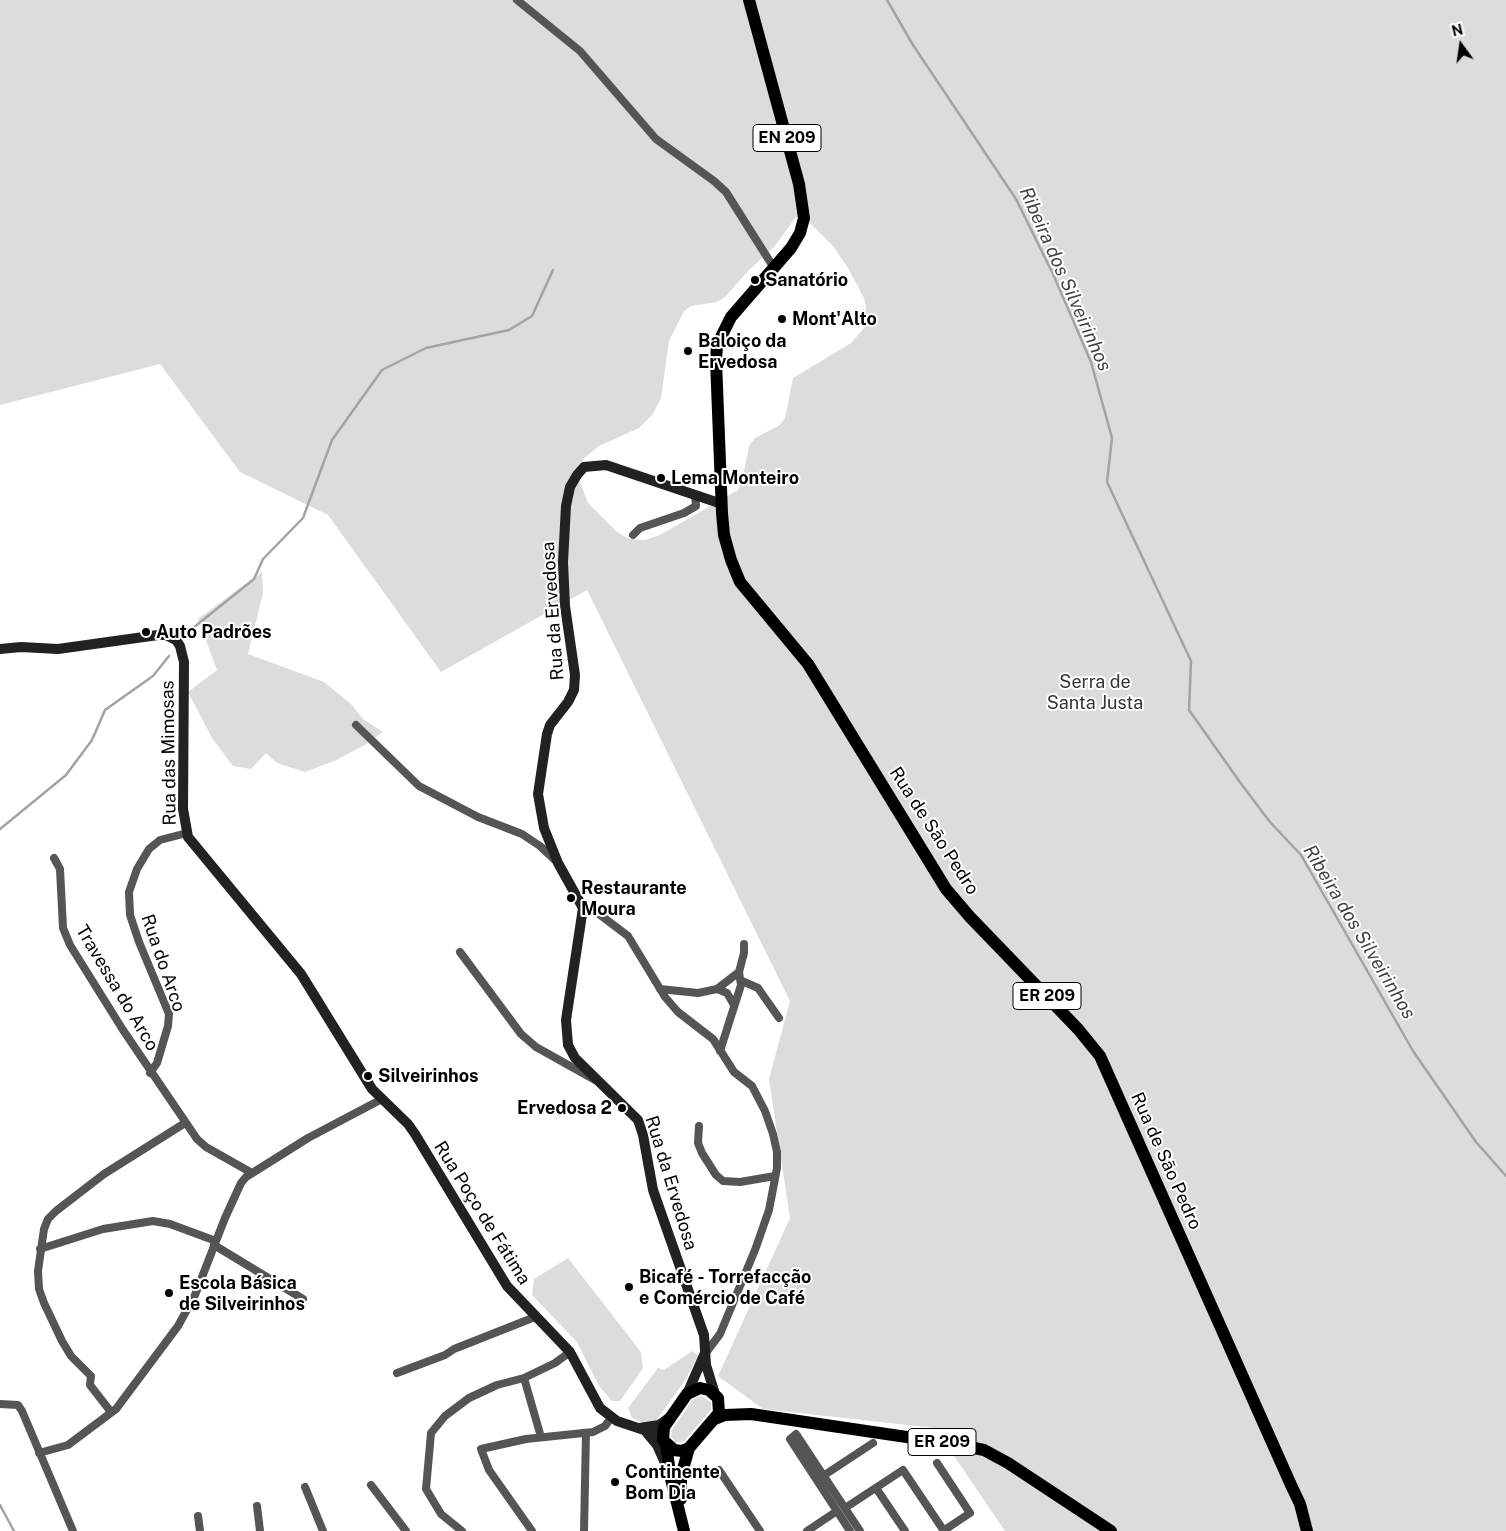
<!DOCTYPE html>
<html>
<head>
<meta charset="utf-8">
<style>
	body { margin:0 }
	#map { position:relative; width:1506px; height:1531px; overflow:hidden; background:#fff; font-family:"Public Sans",sans-serif }
	canvas { display:block }
	.north { position:absolute; left:1436px; top:20px; width:50px; height:50px; -webkit-text-stroke:4px #fff; paint-order:stroke; rotate:346deg; font-size:14px; font-weight:700; line-height:20px; text-align:center; color:#000 }
	.north::after { content:''; display:block; margin:auto; width:18px; height:22px; background:#000; clip-path:polygon(50% 0,100% 100%,50% 72%,0 100%) }
</style>
</head>
<body>
<div id="map">
<canvas width="1506" height="1531"></canvas>
<div class="north">N</div>
</div>
<script>
const context = document.querySelector('canvas').getContext('2d');
context.lineJoin = 'round';
function fill(path, color) { context.fillStyle = color; context.fill(path, 'evenodd'); }
const shape = rows => new Path2D(rows.map(r => 'M' + r).join(''));
function strokePath(path, color, width, dash) { context.strokeStyle = color; context.lineWidth = width; context.lineCap = dash ? 'butt' : 'round'; context.setLineDash(dash || []); context.stroke(path); }
function write(font, color, halo, rows, align = 'center') {
  context.font = font + ' "Public Sans",sans-serif'; context.lineWidth = 4; context.setLineDash([]); context.textBaseline = 'middle'; context.strokeStyle = halo; context.fillStyle = color; for (const [text, x, y, turn = 0] of rows) {
    context.save(); context.translate(x, y); context.rotate((+turn || 0) * Math.PI / 180); context.textAlign = isNaN(turn) ? turn : align; if (halo) context.strokeText(text, 0, 0); context.fillText(text, 0, 0); context.restore();
  }
}
fill(shape([
	[0,0,1506,0,1506,1531,1005,1531,935,1428,763,1409,718,1376,790,1218,769,1079,790,1001,587,590,441,672,328,515,240,472,160,364,0,405],
	[796,217,803,218,810,223,833,246,848,268,864,298,866,308,864,328,851,343,793,378,785,418,780,425,755,438,749,446,742,482,738,490,660,535,645,540,629,539,617,532,588,503,580,482,583,459,599,446,639,428,653,414,661,398,669,341,684,311,691,306,717,302,725,297,748,271,775,246],
	[262,572,263,593,248,654,324,682,351,704,363,719,383,732,365,745,336,760,305,772,277,763,266,753,251,769,233,766,212,738,188,692,217,670,198,619],
	[568,1258,641,1352,643,1368,620,1401,612,1401,599,1386,577,1342,532,1295,534,1279],
	[692,1351,698,1355,686,1379,655,1422,644,1424,632,1418,628,1408,658,1368,664,1370],
	[701,1396,711,1402,711,1410,684,1441,676,1443,671,1437,672,1430,693,1399]
]), '#dcdcdc');
strokePath(shape([
	[887,0,913,45,1016,199,1053,274,1091,362,1112,438,1107,482,1191,661,1189,710,1242,785,1270,822,1301,855,1413,1051,1476,1142,1506,1176],
	[188,632,254,579,263,559,303,518,332,440,382,370,426,348,509,330,532,316,553,270],
	[0,829,66,775,92,740,105,710,153,676,169,656],
	[0,1505,14,1531]
]), '#a3a3a3', 2.5);
strokePath(shape([
	[517,0,580,51,656,139,714,181,726,192,774,268],
	[633,535,640,528,684,513,696,506,695,495],
	[356,725,419,786,478,817,522,834,540,846,556,861],
	[54,858,60,869,63,928,70,945,123,1030,197,1139,206,1147,252,1173],
	[583,908,595,911,628,936,665,997,678,1012,713,1039,734,1072,752,1086,765,1111,773,1134,777,1152,777,1168,769,1210,755,1250,720,1334,705,1354],
	[460,952,521,1034,536,1047,595,1080],
	[742,981,758,988,779,1018],
	[660,989,698,993,717,989,739,972,744,953,744,944],
	[717,989,727,993,734,1005],
	[720,1051,741,985,739,972],
	[150,1073,157,1063,168,1026,169,1014,139,942,130,915,129,892,137,869,149,849,160,840,187,833],
	[699,1126,698,1143,702,1153,716,1175,723,1181,740,1182,775,1176],
	[214,1245,303,1299],
	[40,1249,103,1229,153,1221,170,1224,216,1241],
	[397,1373,445,1355,454,1349,535,1317],
	[524,1378,541,1437],
	[0,1404,18,1405,22,1411,73,1531],
	[111,1412,90,1385,91,1376,71,1356,62,1341,44,1303,39,1289,38,1271,44,1229,48,1219,56,1211,104,1174,185,1123],
	[39,1453,68,1445,116,1409,178,1326,195,1295,225,1218,241,1183,246,1177,308,1138,382,1099],
	[937,1463,970,1513,943,1531],
	[719,1470,760,1531],
	[823,1476,873,1443],
	[371,1485,406,1531],
	[305,1487,323,1531],
	[876,1488,905,1531],
	[257,1506,260,1531],
	[845,1508,903,1470,944,1531],
	[198,1516,200,1531],
	[462,1531,441,1514,426,1489,431,1433,445,1416,469,1398,497,1385,524,1378,555,1363,570,1352],
	[532,1531,489,1470,481,1449,526,1439,593,1432,605,1426,611,1418],
	[584,1531,586,1433],
	[807,1531,837,1511],
	[850,1531,790,1439,796,1434,860,1531]
]), '#555', 8);
strokePath(shape([
	[0,649,21,647,58,649,158,635,166,635,176,640,180,646,184,662,183,809,188,837,301,974,372,1089,408,1124,415,1134,507,1286,570,1352,600,1408,617,1421,662,1436],
	[687,1394,704,1355],
	[715,1394,706,1365,704,1335,653,1190,643,1135,638,1120,575,1058,568,1045,566,1020,583,908,558,863,544,828,538,794,547,734,550,725,568,702,574,690,575,675,565,606,563,562,566,506,570,487,577,475,584,467,606,465,722,504],
	[640,1428,659,1425,670,1417],
	[647,1433,657,1445,665,1463]
]), '#222', 10);
strokePath(shape([
	[749,0,799,184,804,218,800,233,791,248,731,317,717,345,716,361,722,513,724,535,731,560,740,582,808,664,946,889,970,917,1078,1029,1100,1056,1291,1485,1300,1504,1307,1531],
	[700,1388,709,1390,718,1398,719,1413,689,1448,682,1451,674,1450,663,1440,664,1427,687,1394,700,1388],
	[715,1419,725,1415,751,1414,954,1444,984,1450,1008,1463,1111,1531],
	[666,1445,671,1479,684,1531],
	[681,1499,681,1476,689,1448]
]), '#000', 12);
for (const [x, y, r, color] of [
	[755,280,5,"#000"],
	[782,319,5,"#000"],
	[688,351,5,"#000"],
	[661,478,5,"#000"],
	[146,632,5,"#000"],
	[571,898,5,"#000"],
	[368,1076,5,"#000"],
	[622,1108,5,"#000"],
	[629,1287,5,"#000"],
	[169,1293,5,"#000"],
	[615,1482,5,"#000"]
]) { const dot = new Path2D(); dot.arc(x, y, r, 0, 2 * Math.PI); context.fillStyle = color; context.fill(dot); strokePath(dot, '#fff', 2); }
for (const [x, y, w] of [
	[787,138,68],
	[1047,996,68],
	[942,1442,68]
]) { const box = new Path2D(); box.roundRect(x - w / 2, y - 13.5, w, 27, 4); context.fillStyle = '#fff'; context.fill(box); strokePath(box, '#000', 1); }
write('bold 16px', '#000', null, [
	["EN 209",787,138],
	["ER 209",1047,996],
	["ER 209",942,1442]
]);
write('bold 18px', '#000', '#fff', [
	["Sanatório",765,280],
	["Mont'Alto",792,319],
	["Baloiço da",698,341],
	["Ervedosa",698,362],
	["Lema Monteiro",671,478],
	["Auto Padrões",156,632],
	["Restaurante",581,888],
	["Moura",581,909],
	["Silveirinhos",378,1076],
	["Ervedosa 2",612,1108,"right"],
	["Bicafé - Torrefacção",639,1277],
	["e Comércio de Café",639,1298],
	["Escola Básica",179,1283],
	["de Silveirinhos",179,1304],
	["Continente",625,1472],
	["Bom Dia",625,1493]
], 'left');
write('18px', '#000', '#fff', [
	["Rua da Ervedosa",553,611,-94],
	["Rua das Mimosas",169,753,-91],
	["Rua de São Pedro",934,831,57],
	["Rua do Arco",163,963,71],
	["Travessa do Arco",117,988,59],
	["Rua de São Pedro",1166,1161,66],
	["Rua da Ervedosa",671,1183,73],
	["Rua Poço de Fátima",482,1213,58]
]);
write('18px', '#333', '#fff', [
	["Serra de",1095,682],
	["Santa Justa",1095,703]
]);
write('italic 19px', '#444', '#fff', [
	["Ribeira dos Silveirinhos",1065,279,66],
	["Ribeira dos Silveirinhos",1359,932,59]
]);
</script>
</body>
</html>
